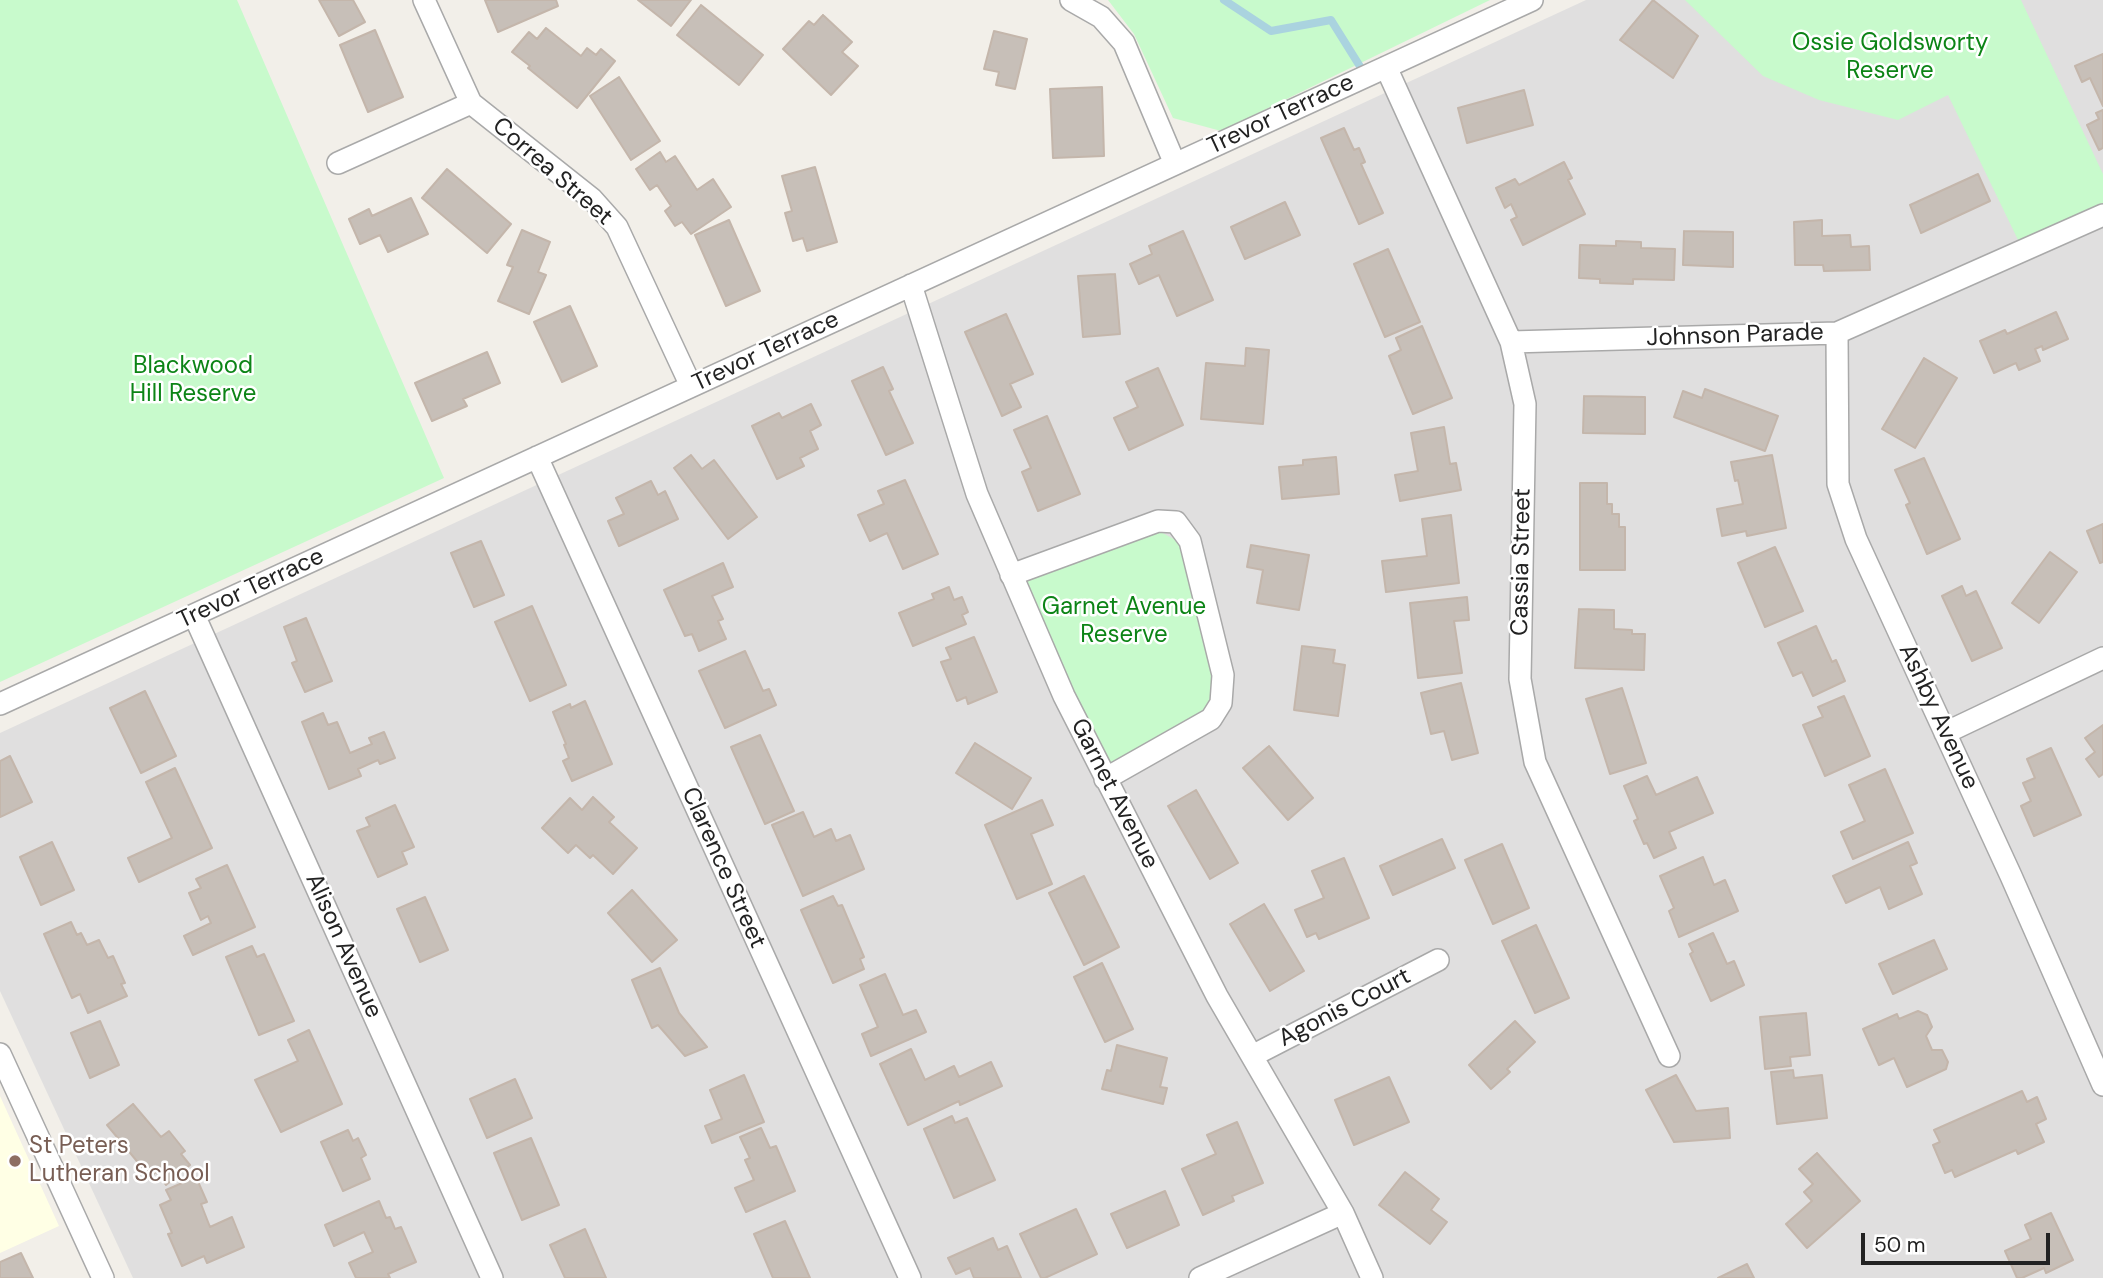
<!DOCTYPE html>
<html>
<head>
<meta charset="utf-8">
<style>
	body { margin:0 }
	#map { position:relative; width:2103px; height:1278px; overflow:hidden; background:#f2efe9; font-family:"DM Sans",sans-serif }
	canvas { display:block }
	.scale { position:absolute; left:1861px; top:1233px; width:189px; height:32px; box-sizing:border-box; border:4px solid #222; border-top:0; padding-left:9px; font-size:21px; line-height:24px; white-space:nowrap; color:#222; -webkit-text-stroke:5px #fff; paint-order:stroke }
</style>
</head>
<body>
<div id="map">
<canvas width="2103" height="1278"></canvas>
<div class="scale">50 m</div>
</div>
<script>
const context = document.querySelector('canvas').getContext('2d');
context.lineJoin = 'round';
function fill(path, color) { context.fillStyle = color; context.fill(path, 'evenodd'); }
const shape = rows => new Path2D(rows.map(r => 'M' + r).join(''));
function strokePath(path, color, width, dash) { context.strokeStyle = color; context.lineWidth = width; context.lineCap = dash ? 'butt' : 'round'; context.setLineDash(dash || []); context.stroke(path); }
function write(font, color, halo, rows, align = 'center') {
  context.font = font + ' "DM Sans",sans-serif'; context.lineWidth = 5; context.setLineDash([]); context.textBaseline = 'middle'; context.strokeStyle = halo; context.fillStyle = color; for (const [text, x, y, turn = 0] of rows) {
    context.save(); context.translate(x, y); context.rotate((+turn || 0) * Math.PI / 180); context.textAlign = isNaN(turn) ? turn : align; if (halo) context.strokeText(text, 0, 0); context.fillText(text, 0, 0); context.restore();
  }
}
fill(shape([
	[1586,0,2103,0,2103,1278,133,1278,0,991,0,733]
]), '#e0dfdf');
fill(shape([
	[0,1096,59,1226,0,1253]
]), '#ffffe5');
fill(shape([
	[0,0,237,0,444,478,0,682],
	[1108,0,1490,0,1221,131,1173,118,1134,34],
	[1685,0,2021,0,2103,174,2103,206,2019,242,1948,95,1898,120,1819,100,1763,76],
	[1157,530,1183,544,1214,674,1213,700,1204,717,1107,768,1021,578]
]), '#c8facc');
strokePath(shape([
	[1224,0,1271,31,1331,20,1366,76]
]), '#aad3df', 8);
const building = shape([
	[319,0,353,0,365,22,339,36,319,0],
	[485,0,556,0,558,6,498,32,485,0],
	[638,0,691,0,671,26,638,0],
	[1653,0,1698,36,1673,78,1620,40,1653,0],
	[701,5,763,55,739,85,677,35,701,5],
	[823,15,852,42,842,52,858,66,831,95,783,49,809,21,814,25,823,15],
	[546,28,581,56,587,48,596,55,601,49,615,61,577,108,528,68,530,66,512,52,529,32,537,39,546,28],
	[375,30,403,97,368,112,340,45,375,30],
	[994,31,1027,39,1015,89,996,85,999,72,984,69,994,31],
	[2103,54,2103,106,2090,78,2082,82,2075,66,2103,54],
	[619,77,660,141,631,160,590,96,619,77],
	[1102,87,1104,156,1053,158,1050,89,1102,87],
	[1524,90,1533,125,1467,143,1458,108,1524,90],
	[2103,110,2103,148,2099,150,2087,125,2099,119,2096,113,2103,110],
	[1344,128,1354,150,1359,148,1365,162,1361,164,1383,213,1359,224,1321,138,1344,128],
	[660,152,666,162,675,156,697,190,713,179,731,207,691,234,682,222,675,226,665,211,671,206,657,185,650,190,636,169,660,152],
	[1564,162,1572,178,1568,180,1585,214,1523,245,1511,220,1517,217,1511,204,1505,208,1496,188,1515,179,1519,185,1564,162],
	[815,167,837,242,807,251,803,238,793,241,785,213,792,211,782,176,815,167],
	[447,169,511,224,487,253,422,198,447,169],
	[1978,174,1990,201,1921,233,1910,205,1978,174],
	[411,198,428,234,388,252,380,235,360,244,349,219,369,209,372,216,411,198],
	[1285,202,1300,235,1245,259,1231,227,1285,202],
	[729,220,760,291,726,306,695,235,729,220],
	[1822,220,1822,236,1850,235,1851,247,1869,246,1870,270,1824,271,1823,265,1795,265,1794,222,1822,220],
	[522,230,550,242,538,272,546,275,529,314,498,301,513,267,507,265,522,230],
	[1183,231,1213,300,1177,316,1159,275,1139,284,1130,264,1152,254,1149,246,1183,231],
	[1684,231,1733,232,1733,267,1683,265,1684,231],
	[1616,241,1641,242,1641,248,1675,249,1674,280,1633,279,1633,284,1600,283,1600,279,1579,278,1580,245,1616,246,1616,241],
	[1388,249,1420,322,1385,337,1354,264,1388,249],
	[1115,274,1120,334,1083,337,1078,276,1115,274],
	[570,306,597,366,562,382,534,322,570,306],
	[2056,312,2068,339,2043,350,2042,346,2035,349,2040,361,2019,370,2016,363,1994,373,1980,341,2005,330,2007,334,2056,312],
	[1006,314,1033,374,1010,384,1021,407,1002,416,965,332,1006,314],
	[1422,326,1452,398,1413,414,1389,356,1401,350,1396,338,1422,326],
	[1246,348,1269,350,1263,424,1201,419,1206,363,1245,366,1246,348],
	[487,352,500,383,463,399,467,406,432,421,415,383,487,352],
	[1924,358,1957,378,1915,448,1882,429,1924,358],
	[883,367,893,389,889,391,913,443,886,455,852,381,883,367],
	[1158,368,1183,425,1129,450,1114,418,1138,407,1126,382,1158,368],
	[1705,389,1778,416,1765,451,1674,417,1683,391,1702,398,1705,389],
	[1584,396,1645,397,1645,434,1583,433,1584,396],
	[811,404,821,425,810,431,818,449,800,458,804,466,777,479,752,426,779,413,782,418,811,404],
	[1047,416,1080,494,1038,511,1022,472,1031,468,1014,430,1047,416],
	[1444,427,1450,464,1456,463,1461,490,1400,501,1395,475,1418,471,1411,433,1444,427],
	[691,455,702,469,714,460,757,517,728,539,674,468,691,455],
	[1772,455,1786,528,1747,536,1746,531,1722,536,1717,509,1743,504,1738,480,1735,481,1731,462,1772,455],
	[1336,457,1339,494,1282,499,1279,467,1303,465,1303,460,1336,457],
	[1924,458,1960,539,1927,554,1906,505,1910,503,1895,470,1924,458],
	[905,480,938,554,903,569,887,533,870,541,858,515,884,504,878,491,905,480],
	[651,481,658,495,665,491,678,519,619,546,608,521,624,514,616,498,651,481],
	[1580,483,1607,483,1607,504,1612,504,1612,514,1619,514,1619,527,1625,527,1625,570,1580,570,1580,483],
	[1451,515,1459,583,1386,592,1382,561,1427,556,1422,519,1451,515],
	[2103,524,2103,562,2100,563,2087,531,2103,524],
	[481,541,504,595,474,607,451,553,481,541],
	[1251,545,1309,555,1299,610,1257,603,1263,570,1247,567,1251,545],
	[1775,547,1803,611,1765,627,1738,563,1775,547],
	[2050,552,2077,572,2039,623,2012,603,2050,552],
	[723,563,733,587,712,596,723,619,718,621,726,639,699,651,692,634,685,636,664,590,723,563],
	[1962,586,1966,596,1976,591,2002,648,1972,661,1942,596,1962,586],
	[949,587,954,600,962,597,968,612,962,615,966,624,913,646,899,613,934,599,932,594,949,587],
	[1467,597,1469,620,1454,621,1462,673,1418,678,1410,603,1467,597],
	[532,606,566,685,530,701,495,622,532,606],
	[1579,609,1614,610,1614,629,1632,630,1632,634,1645,634,1644,670,1575,668,1579,609],
	[306,618,332,681,305,692,292,663,297,661,284,627,306,618],
	[1816,626,1832,662,1836,660,1845,681,1813,696,1802,672,1793,676,1778,643,1816,626],
	[974,637,997,692,968,704,966,697,957,701,941,662,951,659,946,648,974,637],
	[1302,646,1335,650,1333,663,1345,665,1338,716,1294,710,1302,646],
	[745,651,763,691,769,689,776,705,725,728,699,671,745,651],
	[1461,683,1478,753,1452,760,1444,731,1431,734,1421,693,1461,683],
	[1622,688,1646,763,1610,774,1586,699,1622,688],
	[145,691,176,756,141,773,110,708,145,691],
	[1844,696,1870,756,1825,776,1803,725,1823,717,1818,707,1844,696],
	[585,701,612,764,572,781,563,761,569,758,564,745,566,744,553,712,570,704,571,708,585,701],
	[323,713,328,725,337,722,350,753,372,744,369,738,384,732,395,758,380,764,378,760,358,769,361,776,329,789,302,722,323,713],
	[2103,725,2103,774,2099,777,2086,759,2095,752,2085,738,2103,725],
	[760,735,794,811,765,824,731,747,760,735],
	[975,743,1031,778,1012,809,956,773,975,743],
	[1269,746,1313,798,1288,820,1243,768,1269,746],
	[2051,748,2081,815,2034,836,2021,806,2031,801,2023,783,2035,778,2027,759,2051,748],
	[10,756,32,802,0,817,0,761,10,756],
	[175,768,212,848,139,882,128,858,172,838,146,782,175,768],
	[1885,769,1913,833,1853,859,1841,832,1865,821,1849,785,1885,769],
	[1647,776,1656,795,1697,777,1713,813,1669,832,1676,848,1654,858,1647,843,1644,844,1634,821,1638,819,1624,786,1647,776],
	[1196,790,1238,863,1210,879,1168,806,1196,790],
	[593,797,614,817,609,822,637,848,613,874,593,855,590,858,576,845,568,853,542,828,570,798,582,810,593,797],
	[1042,800,1053,825,1031,834,1052,884,1017,899,985,825,1042,800],
	[395,805,414,847,402,852,407,864,378,877,357,831,370,826,366,818,395,805],
	[803,812,814,837,831,829,836,841,850,835,864,869,803,896,772,825,803,812],
	[1442,839,1455,868,1393,895,1380,866,1442,839],
	[52,842,74,890,41,905,20,857,52,842],
	[1908,842,1917,863,1910,866,1922,894,1889,909,1880,887,1846,903,1833,876,1908,842],
	[1502,844,1529,908,1493,924,1465,860,1502,844],
	[1703,857,1714,885,1725,880,1738,911,1679,937,1669,911,1674,908,1660,876,1703,857],
	[1344,858,1369,918,1319,939,1316,933,1307,937,1295,910,1324,898,1312,871,1344,858],
	[227,865,255,927,193,955,184,936,211,923,208,916,201,920,189,893,201,888,196,879,227,865],
	[1084,876,1119,947,1084,965,1049,893,1084,876],
	[632,890,677,940,652,962,608,913,632,890],
	[833,896,838,906,842,905,864,957,860,959,864,969,833,983,801,910,833,896],
	[425,897,448,950,420,962,397,909,425,897],
	[1264,904,1304,971,1270,991,1230,924,1264,904],
	[71,922,77,935,81,933,87,945,99,940,108,958,113,956,125,983,121,984,127,996,88,1013,80,994,72,998,44,934,71,922],
	[1536,925,1569,998,1535,1013,1502,941,1536,925],
	[1713,933,1727,964,1734,961,1744,985,1711,1001,1690,954,1693,952,1689,944,1713,933],
	[1934,940,1947,969,1893,994,1879,964,1934,940],
	[252,946,257,957,264,954,294,1021,259,1035,226,957,252,946],
	[1102,963,1133,1029,1105,1042,1074,977,1102,963],
	[660,968,679,1013,707,1047,685,1056,658,1025,652,1028,632,980,660,968],
	[885,974,903,1015,916,1010,926,1032,871,1056,862,1034,878,1027,860,985,885,974],
	[1918,1011,1927,1015,1932,1027,1926,1036,1932,1050,1942,1050,1948,1062,1946,1069,1907,1087,1894,1058,1879,1065,1863,1029,1897,1014,1899,1019,1918,1011],
	[1806,1013,1810,1055,1790,1057,1791,1066,1765,1069,1760,1017,1806,1013],
	[100,1021,119,1065,90,1078,71,1033,100,1021],
	[1515,1021,1535,1042,1507,1069,1510,1072,1491,1089,1469,1065,1515,1021],
	[309,1030,342,1104,281,1132,255,1080,298,1061,288,1040,309,1030],
	[1117,1045,1167,1058,1160,1087,1167,1088,1163,1104,1102,1089,1107,1070,1111,1071,1117,1045],
	[911,1049,925,1080,954,1066,959,1077,991,1062,1002,1086,960,1105,959,1101,908,1125,880,1064,911,1049],
	[1793,1070,1794,1078,1822,1075,1827,1118,1777,1124,1771,1072,1793,1070],
	[744,1075,764,1122,712,1143,705,1126,722,1119,710,1090,744,1075],
	[1676,1075,1696,1111,1728,1108,1730,1138,1674,1142,1646,1090,1676,1075],
	[1389,1077,1409,1122,1354,1145,1335,1100,1389,1077],
	[515,1079,532,1118,487,1138,470,1099,515,1079],
	[2022,1091,2027,1102,2037,1097,2046,1119,2036,1124,2044,1142,2018,1154,2016,1150,1955,1177,1952,1170,1945,1173,1933,1145,1940,1142,1934,1130,2022,1091],
	[133,1104,161,1137,169,1131,185,1151,181,1154,190,1165,166,1185,156,1172,150,1177,107,1125,133,1104],
	[952,1116,955,1123,967,1118,995,1180,954,1198,924,1129,952,1116],
	[1237,1122,1263,1183,1232,1196,1234,1201,1203,1215,1182,1169,1216,1154,1207,1135,1237,1122],
	[761,1128,770,1148,776,1146,795,1191,746,1212,735,1188,754,1180,745,1160,750,1158,740,1137,761,1128],
	[348,1130,353,1141,358,1138,366,1155,361,1158,370,1179,343,1191,321,1142,348,1130],
	[531,1138,559,1205,522,1220,494,1153,531,1138],
	[1817,1153,1860,1201,1807,1248,1786,1224,1812,1201,1804,1192,1813,1184,1799,1169,1817,1153],
	[1405,1172,1439,1199,1431,1210,1447,1222,1430,1244,1379,1205,1405,1172],
	[196,1177,207,1202,201,1204,210,1227,232,1217,244,1247,207,1263,204,1256,182,1266,168,1234,172,1233,160,1205,171,1200,166,1190,196,1177],
	[1165,1191,1179,1225,1127,1248,1111,1214,1165,1191],
	[379,1201,386,1218,390,1217,395,1229,401,1227,416,1262,388,1274,390,1278,356,1278,349,1263,373,1252,364,1232,334,1246,325,1225,379,1201],
	[1076,1209,1097,1254,1045,1278,1041,1278,1020,1234,1076,1209],
	[2051,1213,2073,1260,2046,1273,2044,1268,2022,1278,2017,1278,2005,1251,2031,1239,2025,1225,2051,1213],
	[785,1221,810,1278,773,1278,754,1234,785,1221],
	[585,1229,606,1278,565,1278,550,1245,585,1229],
	[993,1238,998,1250,1007,1246,1021,1278,974,1278,970,1268,956,1274,948,1258,993,1238],
	[21,1253,33,1278,0,1278,0,1262,21,1253],
	[1747,1264,1754,1278,1718,1278,1747,1264]
]);
fill(building, '#c7bfb8');
strokePath(building, '#c4b6ab', 2);
const street = shape([
	[424,0,471,103,592,199,617,227,691,386],
	[1071,0,1101,17,1124,43,1175,164],
	[1386,67,1511,342,1525,404,1520,679,1535,762,1669,1056],
	[338,163,471,103],
	[911,285,977,494,1064,696,1217,996,1343,1213,1372,1278],
	[1837,333,1838,484,1856,539,2011,876,2103,1085],
	[1511,342,1837,333,2103,215],
	[537,457,910,1278],
	[1011,575,1158,521,1176,522,1190,541,1223,675,1221,703,1211,719,1105,779],
	[194,615,492,1278],
	[0,704,1532,0],
	[1945,733,2103,658],
	[0,1054,103,1278],
	[1252,1056,1438,960],
	[1200,1278,1343,1213]
]);
strokePath(street, '#a9a9a9', 24);
strokePath(street, '#fff', 21);
for (const [x, y, r, color] of [
	[15,1161,7,"#8d6e63"]
]) { const dot = new Path2D(); dot.arc(x, y, r, 0, 2 * Math.PI); context.fillStyle = color; context.fill(dot); strokePath(dot, '#fff', 2.5); }
write('24px', '#0c8416', '#fff', [
	["Ossie Goldsworty",1890,44],
	["Reserve",1890,72],
	["Blackwood",193,367],
	["Hill Reserve",193,395],
	["Garnet Avenue",1124,608],
	["Reserve",1124,636]
]);
write('24px', '#222', '#fff', [
	["Trevor Terrace",1281,115,-25],
	["Correa Street",552,172,41],
	["Johnson Parade",1735,336,-2],
	["Trevor Terrace",766,352,-25],
	["Cassia Street",1522,562,-89],
	["Trevor Terrace",251,589,-25],
	["Ashby Avenue",1938,717,65],
	["Garnet Avenue",1114,794,63],
	["Clarence Street",723,868,66],
	["Alison Avenue",343,946,66],
	["Agonis Court",1345,1008,-27]
]);
write('24px', '#785e54', '#fff', [
	["St Peters",29,1147],
	["Lutheran School",29,1175]
], 'left');
</script>
</body>
</html>
